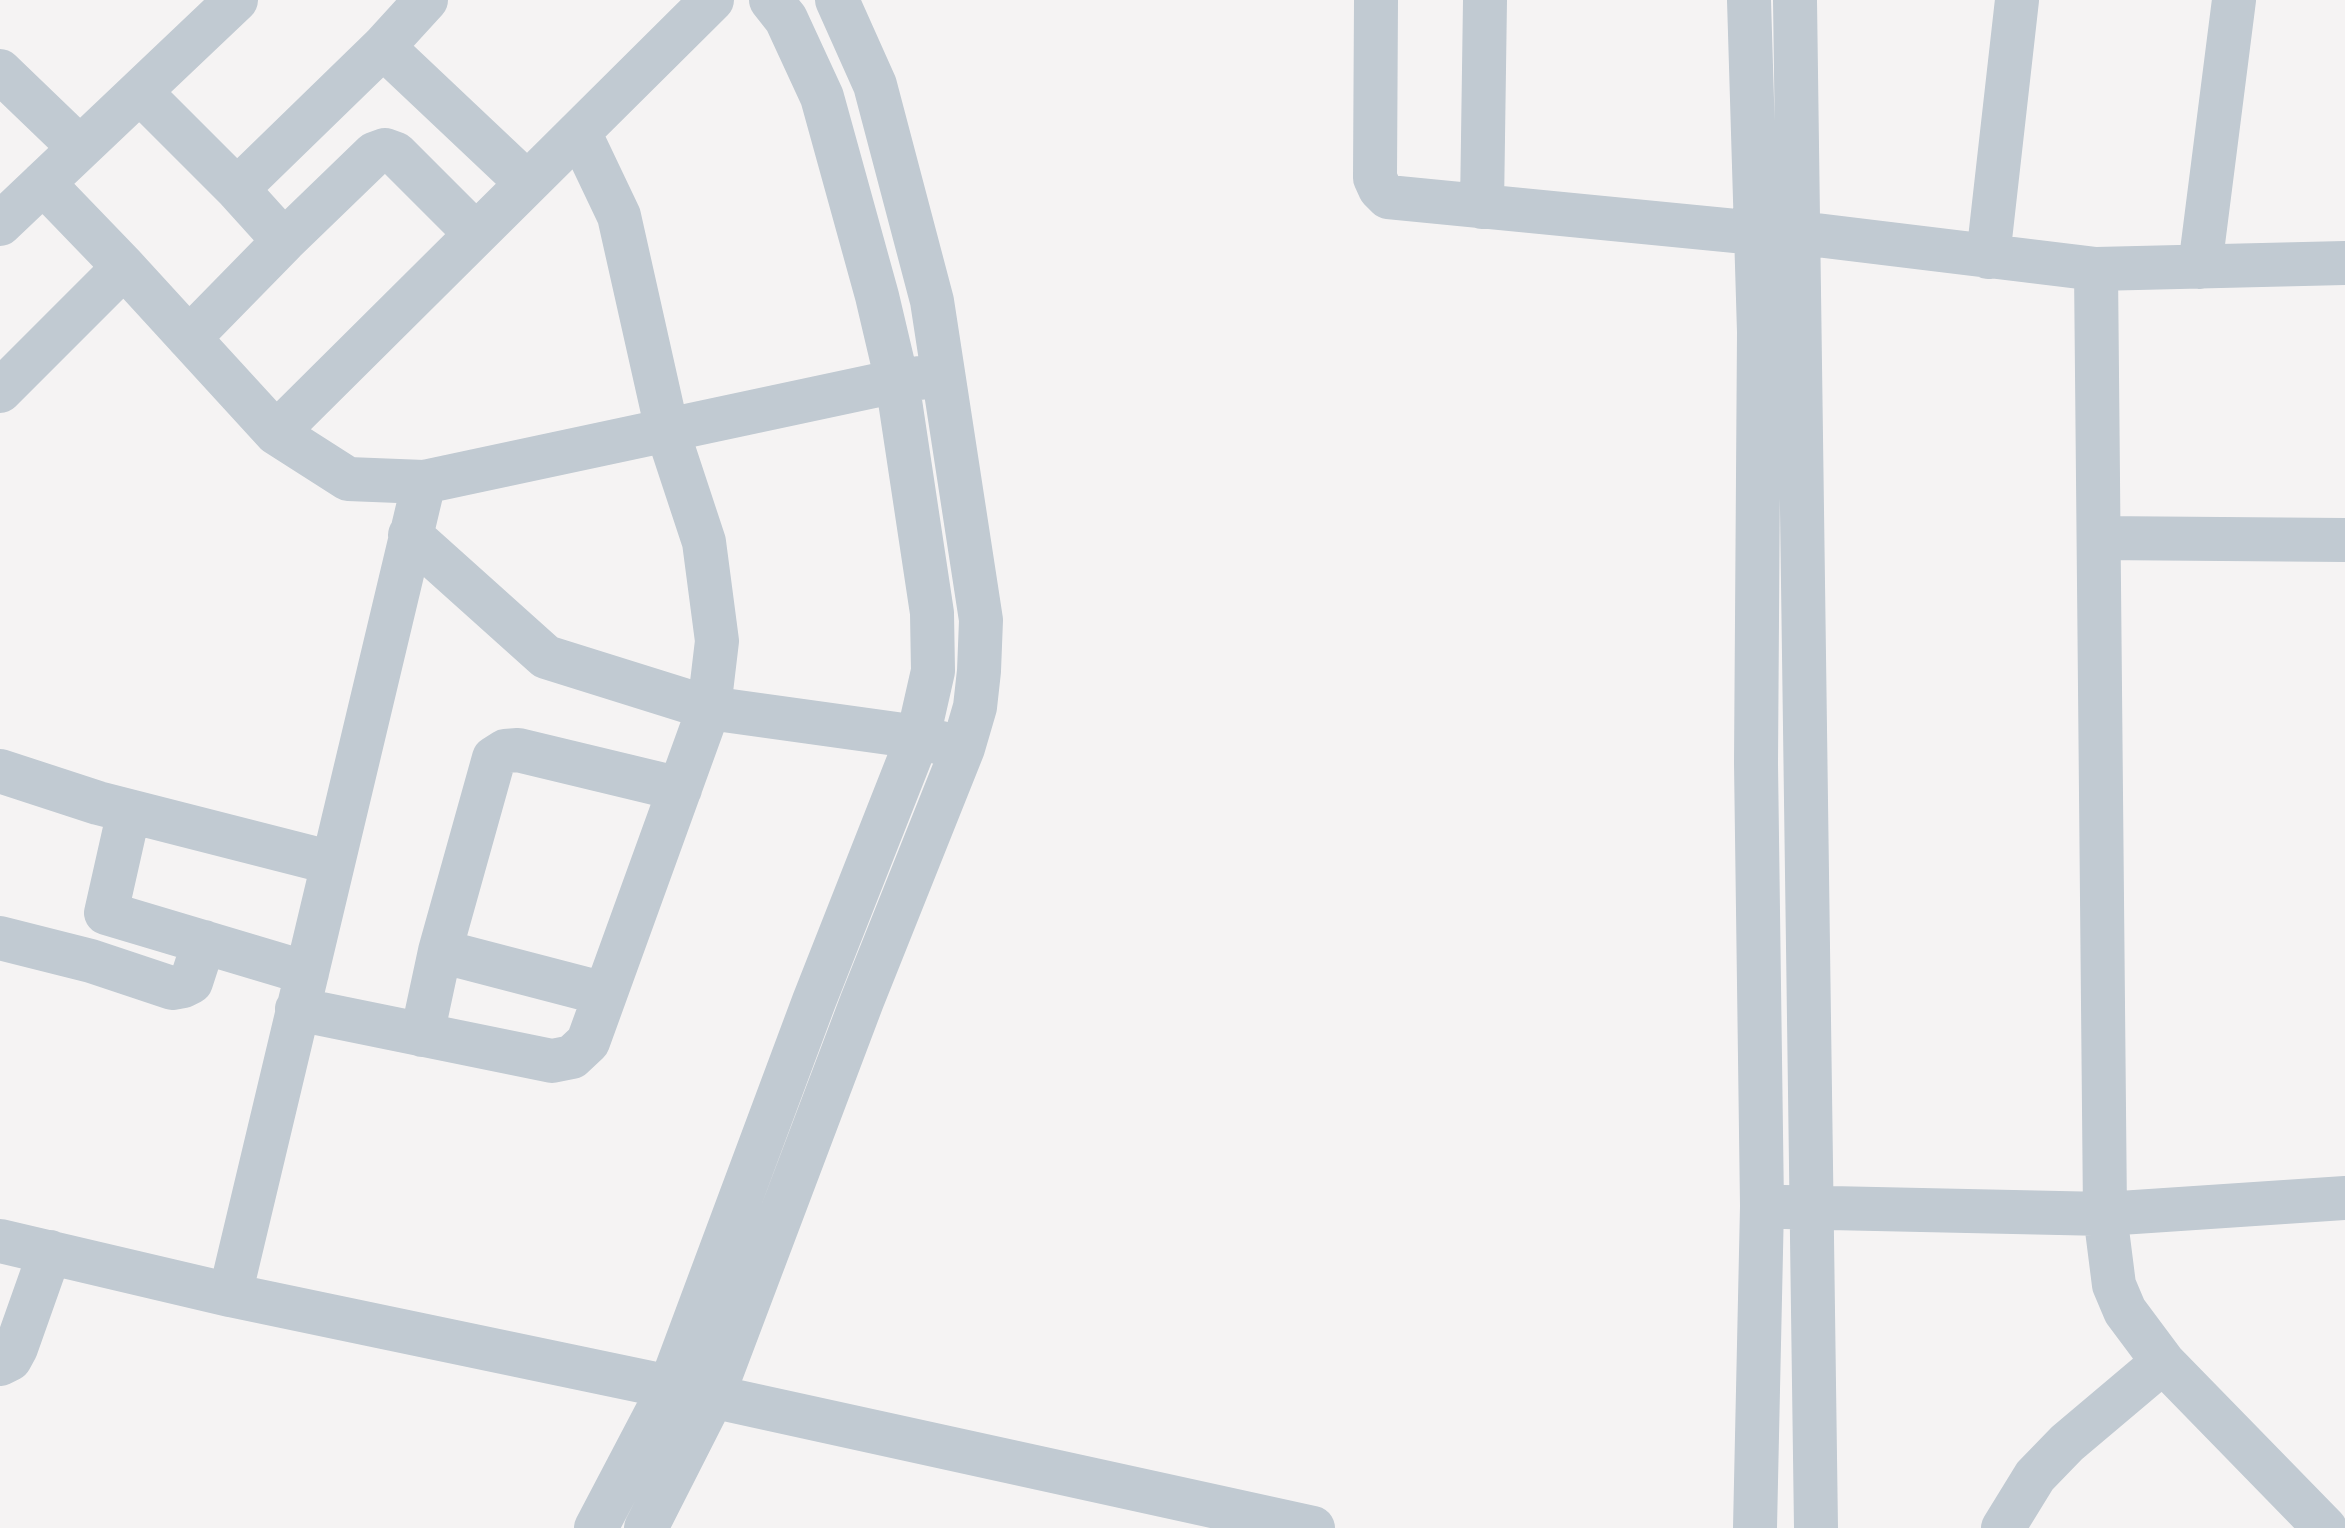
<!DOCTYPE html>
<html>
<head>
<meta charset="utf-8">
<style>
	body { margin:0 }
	canvas { display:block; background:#f5f3f3 }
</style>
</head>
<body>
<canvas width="2345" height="1528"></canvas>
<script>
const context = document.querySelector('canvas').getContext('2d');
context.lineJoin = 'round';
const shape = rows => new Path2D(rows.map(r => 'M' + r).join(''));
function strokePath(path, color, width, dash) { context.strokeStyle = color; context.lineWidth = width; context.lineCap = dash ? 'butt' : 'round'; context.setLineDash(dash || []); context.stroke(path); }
strokePath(shape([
	[1376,0,1375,178,1380,189,1388,197,1756,233,1800,233,2096,269,2345,263],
	[1749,0,1759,332,1756,763,1762,1206,1755,1528],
	[1795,0,1816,1528],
	[383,47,527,183],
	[0,71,80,148],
	[140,92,237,189,383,47,426,0],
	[43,183,124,267,276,433,348,479,424,482],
	[1482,207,1485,0],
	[0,224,236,0],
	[284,241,374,154,385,150,396,154,476,234],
	[1988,257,2017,0],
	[2200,267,2234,0],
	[2096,269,2105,1214,2114,1285,2125,1311,2163,1362,2325,1528],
	[189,338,284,241,237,189],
	[0,391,124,267],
	[276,433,712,0],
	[410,535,546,657,709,708,918,737,945,744],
	[2099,538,2345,540],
	[0,771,98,803,333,863],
	[129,811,106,913,307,973],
	[0,938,91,961,172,988,183,986,191,982,204,942],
	[440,951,605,994],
	[297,1009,552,1061,572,1057,588,1042,709,708,717,641,704,542,667,430,619,216,579,132],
	[422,1035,440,951,494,758,505,751,518,750,680,789],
	[1784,1207,2105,1214,2345,1198],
	[0,1241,230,1295,670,1387,1313,1528],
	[230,1295,424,482,897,381,927,377],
	[0,1364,10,1359,16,1348,50,1252],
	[596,1528,670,1387,814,1001,918,737,933,671,932,613,897,381,877,296,822,97,786,19,771,0],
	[646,1528,712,1398,862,1001,963,748,975,707,979,671,981,620,932,301,875,85,837,0],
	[2003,1528,2035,1476,2067,1443,2163,1362]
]), '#c1cad2', 44);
</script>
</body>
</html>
